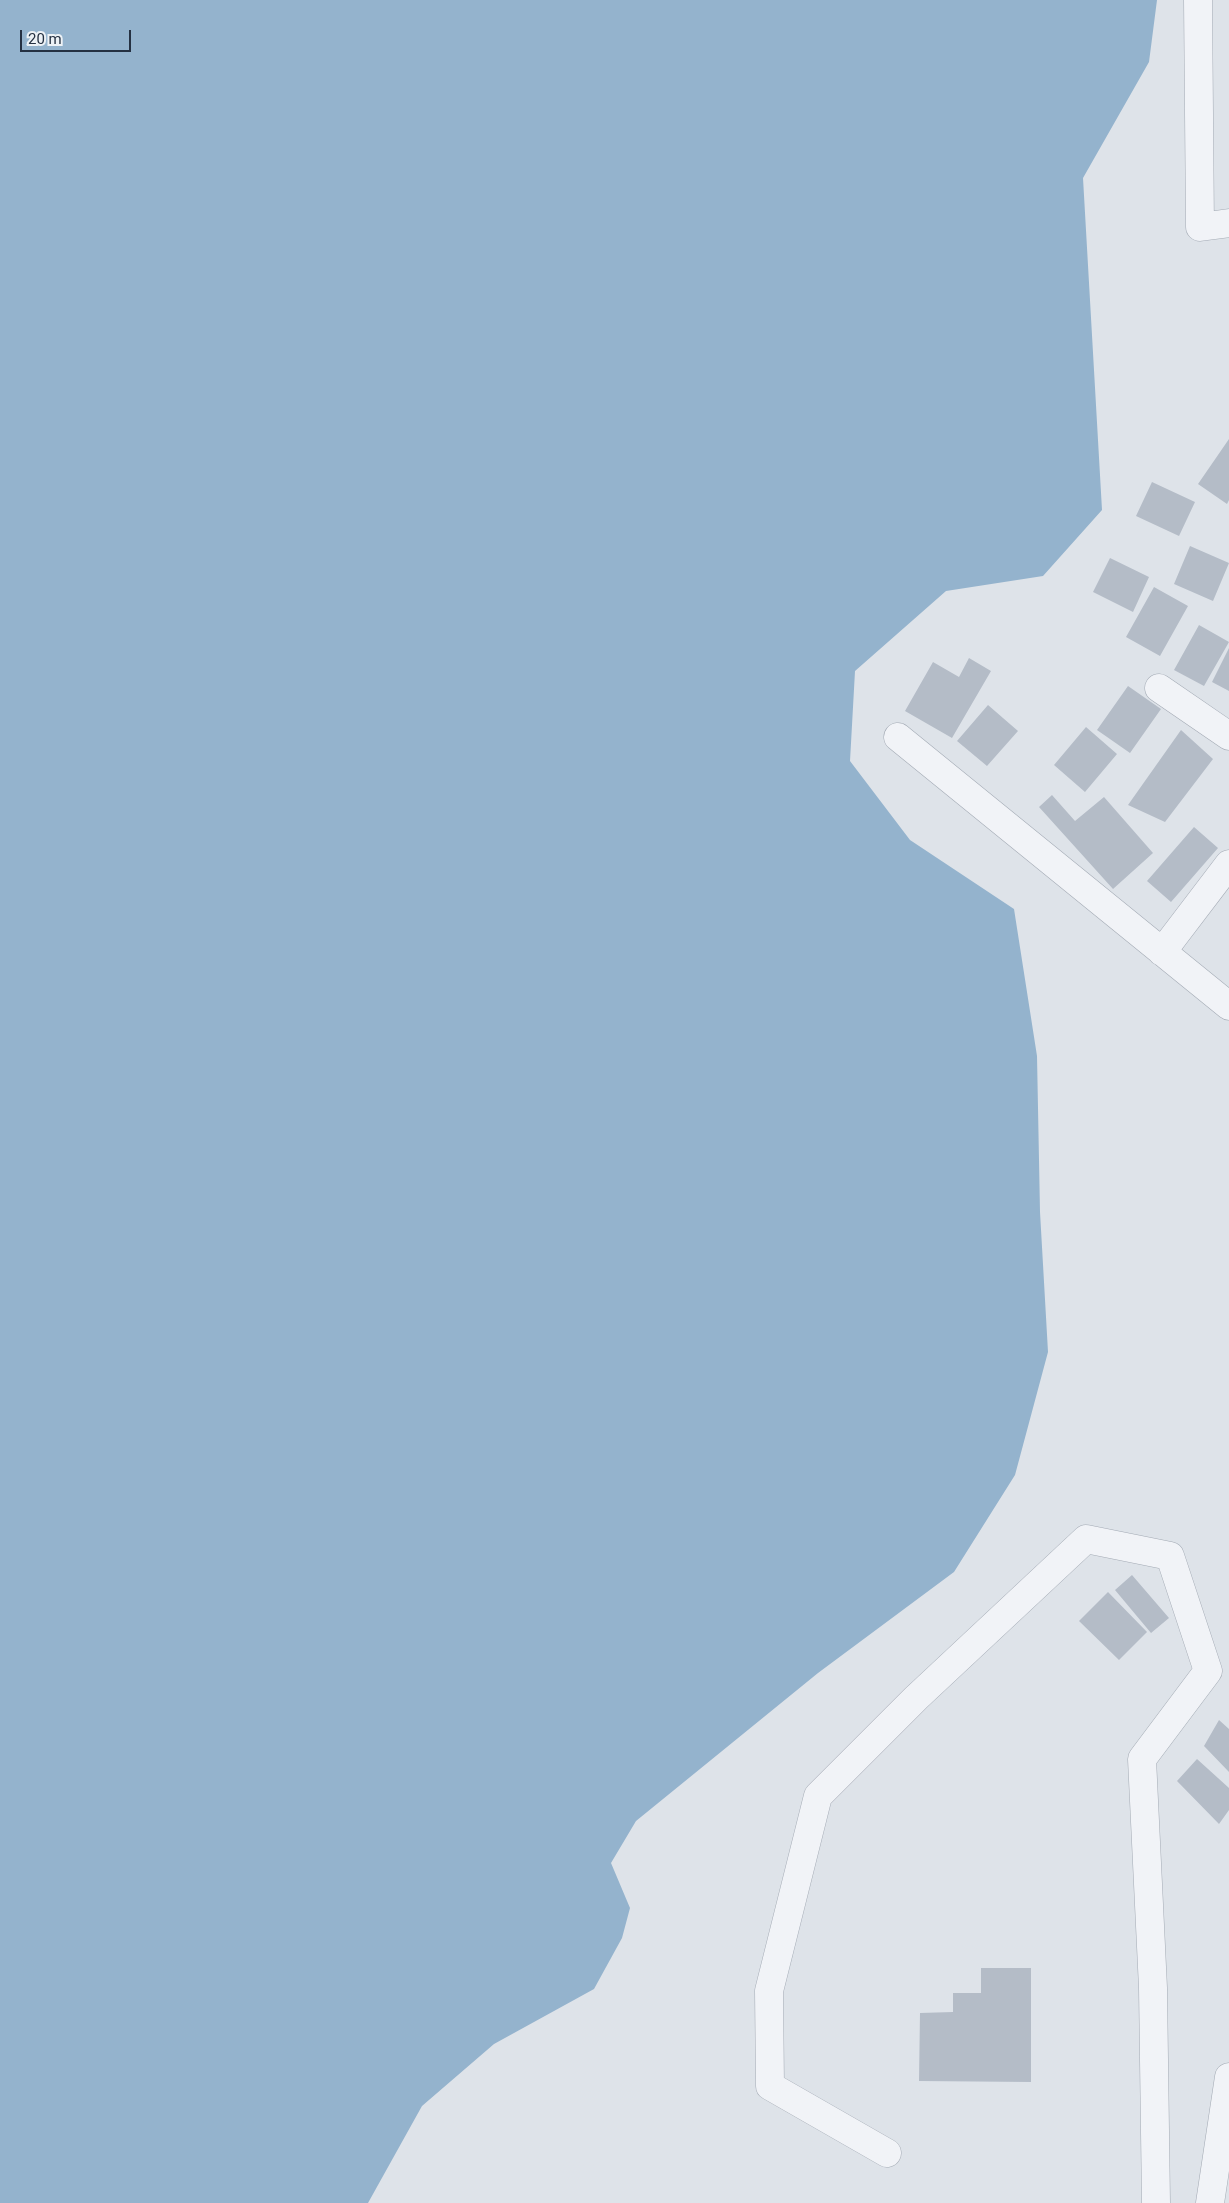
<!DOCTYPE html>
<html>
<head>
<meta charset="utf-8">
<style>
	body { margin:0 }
	#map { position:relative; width:1229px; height:2203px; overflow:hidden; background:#dee3e9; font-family:Roboto,sans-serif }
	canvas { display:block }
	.scale { position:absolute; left:20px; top:30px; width:111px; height:22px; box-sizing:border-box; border:2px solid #253142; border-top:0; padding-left:6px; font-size:15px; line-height:18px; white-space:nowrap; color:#253142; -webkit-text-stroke:4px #edf2f6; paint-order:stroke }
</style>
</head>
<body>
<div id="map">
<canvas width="1229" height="2203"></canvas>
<div class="scale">20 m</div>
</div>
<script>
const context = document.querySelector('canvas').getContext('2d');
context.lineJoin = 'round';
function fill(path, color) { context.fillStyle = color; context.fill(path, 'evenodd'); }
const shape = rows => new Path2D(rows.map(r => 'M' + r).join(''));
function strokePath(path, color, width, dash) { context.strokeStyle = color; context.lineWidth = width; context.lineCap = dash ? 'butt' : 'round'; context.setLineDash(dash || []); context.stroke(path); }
fill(shape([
	[0,0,1157,0,1149,62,1083,178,1102,510,1043,576,946,591,855,671,850,761,910,840,1014,909,1037,1056,1040,1212,1048,1352,1015,1475,954,1572,818,1673,636,1821,611,1863,630,1908,622,1938,594,1989,494,2044,422,2106,368,2203,0,2203]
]), '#94b3cd');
fill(shape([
	[1229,439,1229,500,1227,504,1198,484],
	[1152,482,1195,502,1179,536,1136,516],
	[1190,546,1229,563,1213,601,1174,584],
	[1110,558,1149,577,1133,612,1093,592],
	[1154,587,1188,606,1160,656,1126,637],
	[1199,625,1229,642,1204,686,1174,670],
	[1229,648,1229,691,1212,682],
	[969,658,991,671,952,738,905,711,933,662,959,677],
	[1128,686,1161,709,1130,753,1097,730],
	[988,705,1018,731,987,766,957,741],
	[1086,727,1117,754,1085,792,1054,765],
	[1181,730,1213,759,1165,822,1128,805],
	[1052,795,1075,821,1104,797,1153,853,1113,889,1039,807],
	[1194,827,1218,848,1171,902,1147,881],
	[1132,1575,1169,1618,1151,1633,1115,1590],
	[1108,1592,1147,1632,1119,1660,1079,1621],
	[1219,1720,1229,1729,1229,1772,1204,1746],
	[1197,1759,1229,1788,1229,1810,1219,1824,1177,1781],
	[981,1968,1031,1968,1031,2082,919,2081,920,2013,953,2012,953,1993,981,1993]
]), '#b4bcc7');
const minor = shape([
	[1198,0,1200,227,1229,223],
	[1159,688,1229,736],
	[898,737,1229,1006],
	[1162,952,1229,864],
	[887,2153,770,2086,769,1991,818,1796,916,1698,1086,1539,1170,1556,1208,1671,1142,1759,1153,1988,1156,2203],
	[1210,2203,1229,2077]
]);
strokePath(minor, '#a3aab4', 29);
strokePath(minor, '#f1f3f7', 28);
</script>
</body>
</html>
